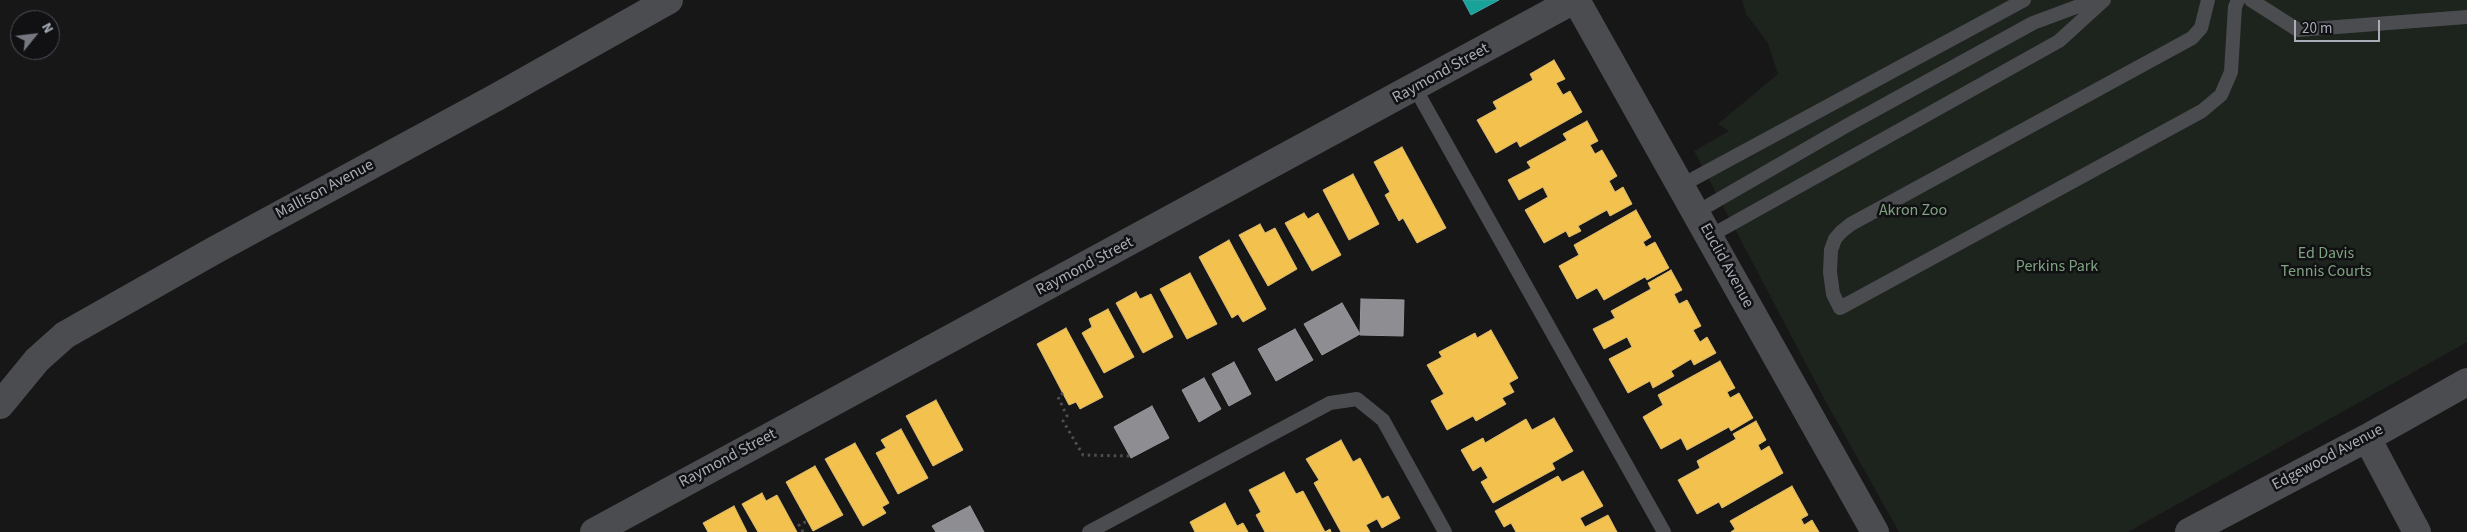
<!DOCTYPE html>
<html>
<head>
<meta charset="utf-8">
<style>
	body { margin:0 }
	#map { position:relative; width:2467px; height:532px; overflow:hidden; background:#171717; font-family:"Source Sans 3",sans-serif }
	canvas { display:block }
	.north { position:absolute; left:10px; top:10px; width:50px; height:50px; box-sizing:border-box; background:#111113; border:1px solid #4d4f55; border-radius:50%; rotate:61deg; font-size:14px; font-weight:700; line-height:20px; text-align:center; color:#a8adb8 }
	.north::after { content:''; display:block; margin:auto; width:18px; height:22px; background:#757880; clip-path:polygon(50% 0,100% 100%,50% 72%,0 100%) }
	.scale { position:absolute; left:2294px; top:20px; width:86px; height:22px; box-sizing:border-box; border:2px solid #a8adb8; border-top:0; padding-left:6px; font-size:15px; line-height:18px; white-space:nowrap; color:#a8adb8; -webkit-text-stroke:4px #111113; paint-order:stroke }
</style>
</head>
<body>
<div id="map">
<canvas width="2467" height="532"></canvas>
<div class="north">N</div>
<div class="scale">20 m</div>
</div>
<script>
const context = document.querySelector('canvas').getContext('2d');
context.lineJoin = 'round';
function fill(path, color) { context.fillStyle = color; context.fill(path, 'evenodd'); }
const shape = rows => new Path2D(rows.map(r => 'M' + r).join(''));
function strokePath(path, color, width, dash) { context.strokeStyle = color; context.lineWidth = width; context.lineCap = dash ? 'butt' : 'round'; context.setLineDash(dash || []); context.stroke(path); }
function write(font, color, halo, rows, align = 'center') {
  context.font = font + ' "Source Sans 3",sans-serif'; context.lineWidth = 5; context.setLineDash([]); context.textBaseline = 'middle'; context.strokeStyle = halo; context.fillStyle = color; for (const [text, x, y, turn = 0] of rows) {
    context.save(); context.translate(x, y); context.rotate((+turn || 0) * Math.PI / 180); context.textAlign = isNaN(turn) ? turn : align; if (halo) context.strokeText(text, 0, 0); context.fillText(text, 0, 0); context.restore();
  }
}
fill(shape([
	[1742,0,2467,0,2467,342,2128,532,1899,532,1825,400,1694,151,1729,131,1718,124,1778,74,1768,43,1746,14]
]), '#1d241e');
const homes = shape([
	[1554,60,1565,79,1556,83,1563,95,1570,91,1582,112,1520,147,1517,141,1496,153,1477,120,1497,109,1493,102,1533,80,1530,74,1554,60],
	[1587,121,1598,141,1590,145,1595,154,1602,150,1617,176,1609,181,1615,192,1623,187,1632,204,1610,216,1607,210,1578,226,1581,231,1569,237,1566,231,1544,243,1525,210,1548,197,1543,187,1519,200,1508,180,1531,168,1527,162,1567,140,1563,134,1587,121],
	[1402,147,1446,228,1417,243,1403,218,1399,221,1385,195,1390,192,1374,162,1402,147],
	[1353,174,1379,224,1349,240,1323,190,1353,174],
	[1636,210,1651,237,1643,242,1646,247,1655,242,1669,268,1647,280,1645,277,1604,300,1597,288,1577,299,1559,266,1579,255,1574,245,1636,210],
	[1304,213,1308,219,1318,213,1341,255,1312,271,1285,223,1304,213],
	[1260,224,1265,233,1275,228,1297,269,1268,286,1239,235,1260,224],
	[1229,240,1266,309,1243,322,1238,314,1232,318,1199,257,1229,240],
	[1671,270,1682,290,1674,294,1679,304,1687,300,1701,326,1693,330,1700,342,1707,337,1716,353,1694,365,1691,359,1671,371,1674,376,1653,388,1650,381,1628,393,1609,359,1632,347,1627,337,1604,349,1593,329,1615,318,1611,311,1651,289,1648,283,1671,270],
	[1190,273,1217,324,1187,339,1160,289,1190,273],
	[1136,292,1140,299,1151,294,1173,337,1143,353,1116,303,1136,292],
	[1108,309,1134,357,1104,373,1082,333,1092,327,1089,319,1108,309],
	[1066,328,1103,397,1080,409,1076,402,1069,405,1037,344,1066,328],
	[1491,330,1518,378,1509,383,1514,392,1502,398,1506,404,1476,421,1473,416,1447,430,1431,401,1444,394,1427,365,1442,357,1439,352,1475,333,1477,338,1491,330],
	[1720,361,1735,388,1727,392,1730,398,1739,393,1753,418,1731,431,1729,427,1687,450,1681,438,1661,449,1643,417,1663,405,1658,395,1720,361],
	[936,400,963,450,933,466,906,416,936,400],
	[1554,418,1573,451,1552,463,1555,469,1493,503,1481,482,1488,478,1481,466,1473,471,1461,450,1483,438,1485,443,1526,419,1532,430,1554,418],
	[1756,421,1766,440,1758,445,1761,451,1769,446,1783,473,1722,508,1719,502,1697,514,1678,480,1700,468,1697,461,1736,439,1733,434,1756,421],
	[901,429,928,478,898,494,876,453,886,448,881,440,901,429],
	[1341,440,1353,462,1360,458,1382,499,1388,496,1400,518,1382,528,1377,519,1366,525,1370,532,1341,532,1314,483,1319,480,1306,459,1341,440],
	[855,443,889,503,882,507,886,513,863,526,825,459,855,443],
	[815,466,843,515,813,531,786,482,815,466],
	[1583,471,1603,506,1580,518,1585,527,1608,515,1617,532,1516,532,1511,523,1504,527,1495,511,1558,476,1562,482,1583,471],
	[1284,472,1296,494,1303,491,1325,532,1330,529,1331,532,1265,532,1256,515,1261,512,1249,490,1284,472],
	[1792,486,1808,515,1801,519,1804,525,1812,520,1819,532,1731,532,1735,529,1730,521,1792,486],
	[762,493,766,501,777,495,797,532,758,532,742,504,762,493],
	[1225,503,1237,526,1243,523,1248,532,1195,532,1190,522,1225,503],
	[734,506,747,532,708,532,703,523,734,506]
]);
fill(homes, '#f2c14e');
strokePath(homes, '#dcbb6e', 1);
const public = shape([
	[1463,0,1499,0,1471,15,1463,0]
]);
fill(public, '#17a398');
strokePath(public, '#42a6a2', 1);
const industry = shape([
	[1361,299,1404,300,1403,336,1360,335,1361,299],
	[1342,303,1360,334,1322,355,1304,324,1342,303],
	[1295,329,1313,360,1276,381,1258,349,1295,329],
	[1234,362,1251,394,1229,406,1212,374,1234,362],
	[1204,378,1221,409,1199,422,1182,390,1204,378],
	[1152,406,1169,438,1131,458,1114,427,1152,406],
	[970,506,984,532,936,532,932,526,970,506]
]);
fill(industry, '#8d8d92');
strokePath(industry, '#95979d', 1);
strokePath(shape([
	[1063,393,1058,397,1067,416,1063,421,1083,455,1130,456],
	[803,532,799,525,808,521]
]), '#4d4e52', 3, [2.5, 4]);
strokePath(shape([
	[2208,0,2201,28,2192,38,1851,224,1841,232,1835,239,1831,250,1830,272,1833,294,1840,308,2202,111,2221,95,2231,72,2235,7,2238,0],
	[2251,0,2298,30,2467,17],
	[1415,88,1664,532],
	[1682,185,2024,0],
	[1697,212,1846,126,2033,23,2095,0],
	[1710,236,2059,41,2104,0],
	[1089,532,1330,403,1357,399,1383,420,1445,532]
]), '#4b4c50', 14);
strokePath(shape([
	[0,405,37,360,65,335,215,250,495,98,669,0],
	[2367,438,2417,532],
	[594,532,1574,0],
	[2189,532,2367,438,2467,382]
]), '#4b4c50', 28);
strokePath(shape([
	[1576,0,1875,532]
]), '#4b4c50', 28);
write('16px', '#a8adb8', '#111113', [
	["Raymond Street",1441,74,-29],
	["Mallison Avenue",325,190,-28],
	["Euclid Avenue",1726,266,61],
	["Raymond Street",1085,267,-28],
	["Edgewood Avenue",2328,458,-28],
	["Raymond Street",728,459,-28]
]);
write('16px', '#7fa381', '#111113', [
	["Akron Zoo",1913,211],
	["Ed Davis",2326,254],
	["Tennis Courts",2326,272],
	["Perkins Park",2057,267]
]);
</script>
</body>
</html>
